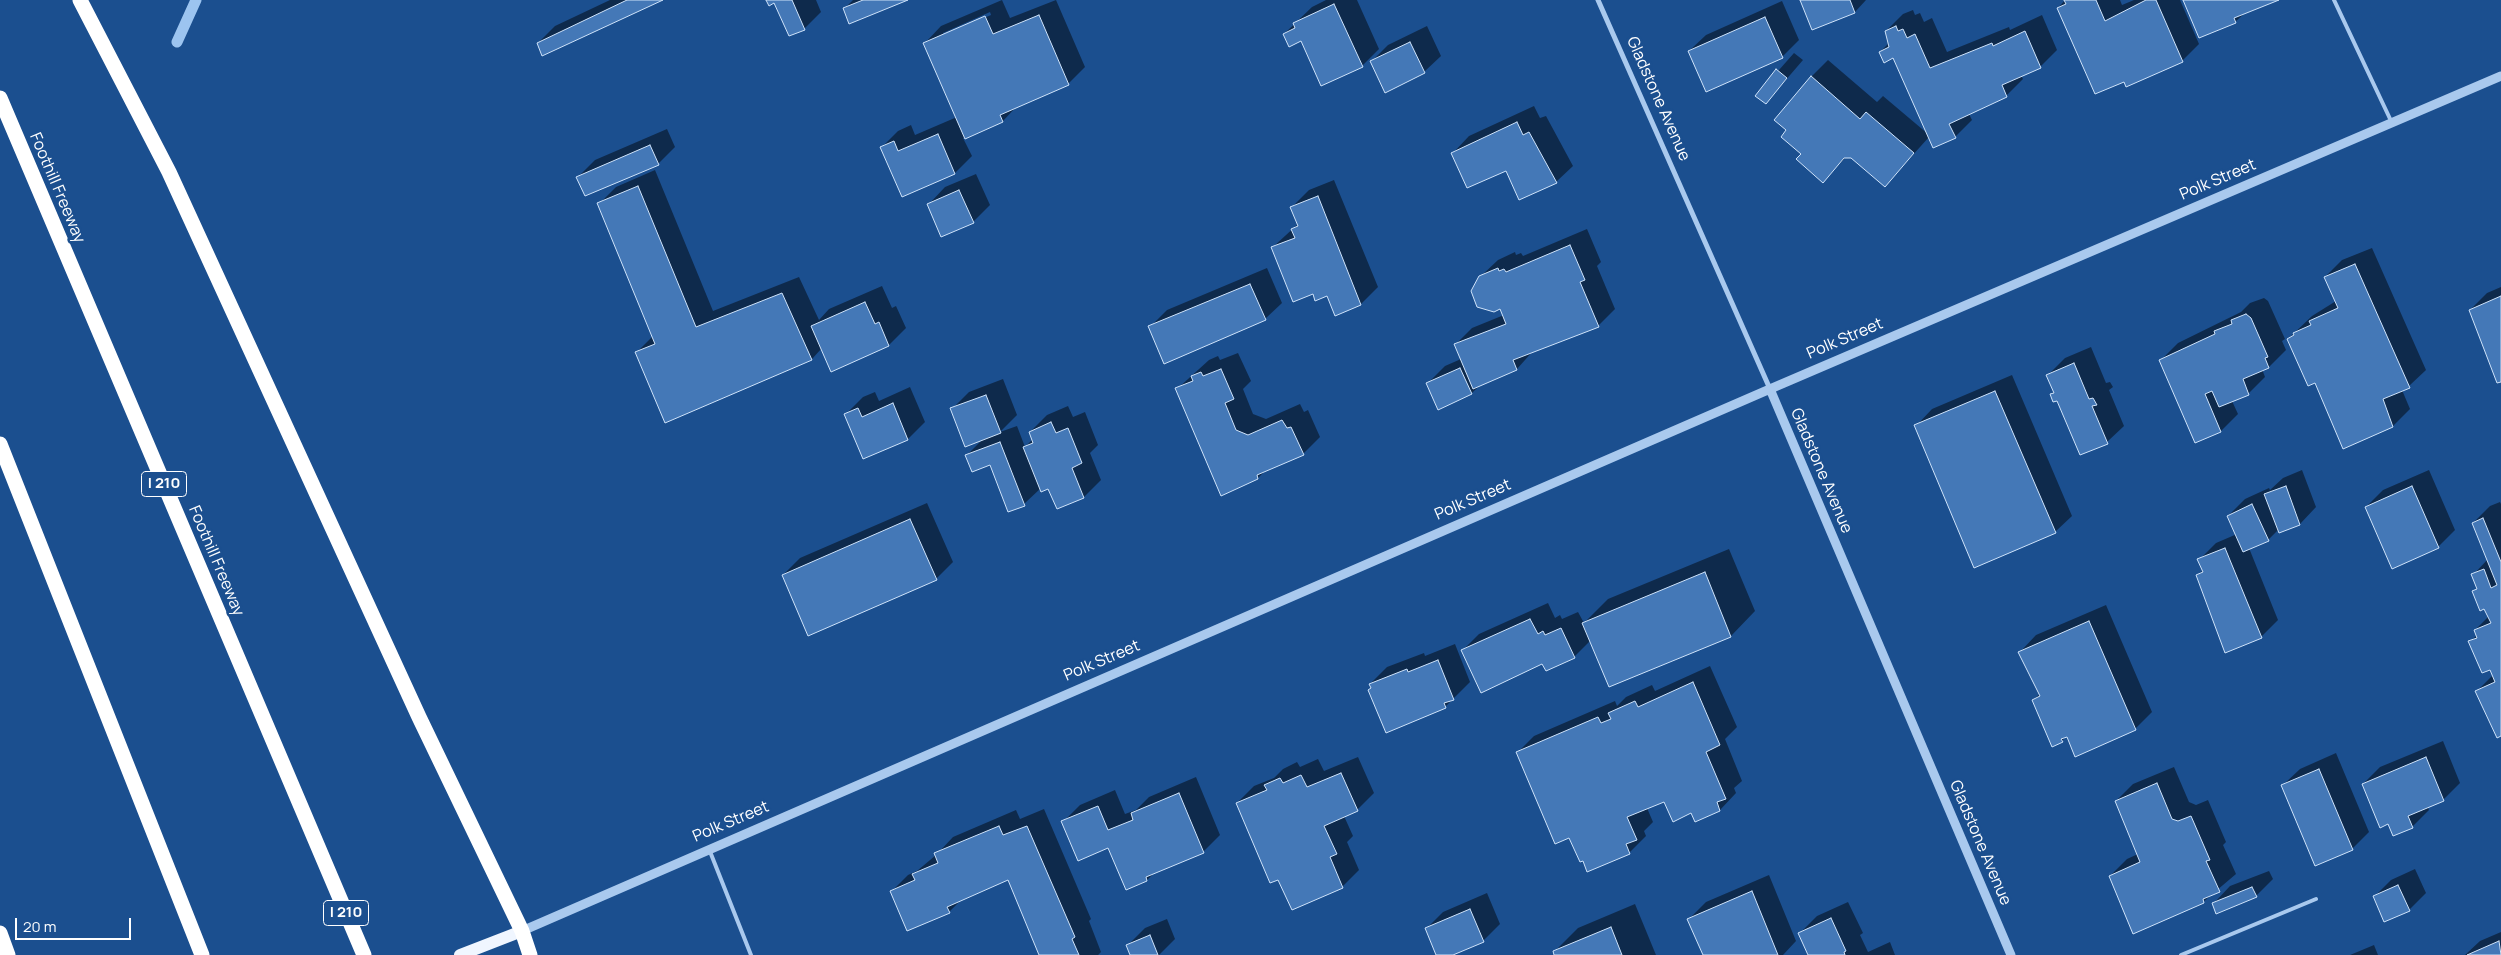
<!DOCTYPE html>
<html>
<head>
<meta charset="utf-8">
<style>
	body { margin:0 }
	#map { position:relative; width:2501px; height:955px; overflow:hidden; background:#1b4f8f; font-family:Manrope,sans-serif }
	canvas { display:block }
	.scale { position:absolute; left:15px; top:918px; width:116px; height:22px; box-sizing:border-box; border:2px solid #fff; border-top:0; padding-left:6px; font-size:15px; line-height:18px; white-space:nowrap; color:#fff; -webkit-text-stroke:4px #1b4f8f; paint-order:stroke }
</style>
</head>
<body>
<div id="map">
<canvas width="2501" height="955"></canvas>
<div class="scale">20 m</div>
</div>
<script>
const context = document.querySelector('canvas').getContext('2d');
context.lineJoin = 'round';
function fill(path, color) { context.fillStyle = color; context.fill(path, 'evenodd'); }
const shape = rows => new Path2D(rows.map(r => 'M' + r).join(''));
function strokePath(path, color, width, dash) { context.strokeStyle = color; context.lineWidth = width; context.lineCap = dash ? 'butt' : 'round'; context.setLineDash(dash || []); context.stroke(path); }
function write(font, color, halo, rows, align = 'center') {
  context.font = font + ' Manrope,sans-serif'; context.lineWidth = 5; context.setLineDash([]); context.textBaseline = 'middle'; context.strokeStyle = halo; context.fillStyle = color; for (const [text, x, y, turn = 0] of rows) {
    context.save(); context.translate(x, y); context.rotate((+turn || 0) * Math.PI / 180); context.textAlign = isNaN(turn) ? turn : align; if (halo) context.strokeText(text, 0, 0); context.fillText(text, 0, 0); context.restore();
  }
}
fill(shape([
	[610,0,660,0,538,43,555,26],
	[768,0,816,0,821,12,805,28,790,35,775,1],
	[853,0,905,0,844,9],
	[1002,0,1010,18,1056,0,1085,67,1068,84,1017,106,1003,121,963,138,972,156,955,173,882,147,898,131,911,125,915,135,957,117,925,43,941,26],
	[990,12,991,15,943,35,943,33],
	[1326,0,1357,0,1379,49,1362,66,1284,34,1312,7],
	[1802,0,1866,0,1855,12,1813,28],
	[2120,0,2122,5,2134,0,2180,0,2199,44,2182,61,2124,80,2058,8,2065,0],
	[2186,0,2275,0,2246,12,2235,22],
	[1782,1,1799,40,1782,57,1689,51,1706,35],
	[1913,10,1915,15,1920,13,1924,22,1932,18,1947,52,2009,27,2010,30,2042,15,2057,50,2040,67,2021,75,2023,79,2006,96,1969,114,1972,120,1955,137,1929,137,1885,186,1851,157,1846,157,1823,181,1788,130,1811,77,1828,60,1877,102,1883,96,1928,134,1894,57,1880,52,1889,43,1886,31,1903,14],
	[1427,26,1441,56,1424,72,1371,62,1388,45],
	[1794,53,1803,60,1766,103,1756,96],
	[1534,106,1540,118,1546,116,1573,166,1556,182,1453,153,1469,136],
	[667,129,675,147,658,164,578,177,595,160],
	[655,170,713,311,799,277,819,320,829,309,882,286,892,308,896,306,906,328,889,345,832,370,822,348,812,359,666,422,637,352,653,336,599,204,616,187],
	[976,174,990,205,973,222,929,204,945,187],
	[1334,180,1378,287,1361,304,1335,314,1327,294,1314,292,1273,247,1298,224,1292,207,1309,190],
	[1587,229,1601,262,1597,266,1615,309,1598,326,1533,351,1517,369,1480,385,1472,393,1439,408,1428,383,1445,366,1461,359,1455,345,1472,328,1504,315,1480,277,1498,260,1515,252,1516,255,1521,253,1523,256],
	[2372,248,2426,370,2409,386,2402,390,2410,409,2393,426,2316,382,2288,339,2312,316,2336,301,2325,277,2342,260],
	[1267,268,1282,303,1265,319,1150,327,1167,310],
	[2501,287,2501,380,2470,310,2487,293],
	[2264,298,2268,301,2285,339,2282,341,2286,350,2269,367,2262,369,2265,377,2248,394,2232,401,2238,414,2221,431,2196,441,2161,360,2178,343,2241,312,2250,303],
	[2091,347,2106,383,2110,382,2113,387,2109,390,2124,426,2107,442,2052,394,2054,391,2048,375,2065,358],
	[1238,353,1251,381,1243,389,1253,414,1266,419,1300,404,1304,412,1308,410,1320,437,1303,454,1266,470,1258,478,1177,389,1209,360,1218,356,1220,360],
	[2012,375,2072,516,2055,532,1916,426,1932,409],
	[1003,379,1017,415,1000,432,1017,426,1025,447,1033,439,1030,432,1047,415,1068,406,1073,417,1085,412,1098,445,1090,453,1101,480,1084,497,1057,508,1049,488,1041,488,1024,504,990,463,967,455,984,438,952,409,969,392],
	[910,387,925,422,908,439,864,458,846,414,863,397,875,392,879,401],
	[2302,470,2316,507,2300,524,2279,529,2268,540,2249,548,2278,620,2261,637,2226,652,2197,576,2203,570,2199,560,2216,543,2237,534,2228,516,2245,499,2269,488,2270,490,2283,478],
	[2429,470,2455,530,2438,547,2366,507,2383,490],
	[2500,502,2501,504,2501,734,2477,691,2493,675,2470,642,2477,635,2475,630,2489,616,2474,591,2478,587,2473,575,2488,559,2473,523,2490,506],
	[927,503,953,562,936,579,783,575,800,558],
	[1729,549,1755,611,1731,636,1609,685,1591,640,1574,657,1542,662,1462,651,1479,634,1548,603,1555,618,1560,615,1562,619,1578,612,1584,623,1608,599],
	[2106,605,2152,712,2135,729,2067,735,2062,741,2033,700,2040,694,2020,652,2036,635],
	[1455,644,1470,682,1445,707,1372,688,1370,684,1387,667,1424,653,1425,656],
	[1710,666,1737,727,1725,739,1742,781,1734,788,1736,793,1720,810,1692,812,1665,800,1647,808,1653,822,1644,831,1646,836,1629,853,1570,836,1517,753,1534,736,1615,701,1617,706,1626,697,1652,685,1655,691],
	[2443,741,2460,783,2443,800,2427,806,2429,810,2412,827,2389,823,2363,784,2380,767],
	[2336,753,2369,832,2352,849,2283,785,2300,769],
	[1358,757,1374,793,1357,810,1344,816,1353,836,1347,842,1359,870,1342,887,1279,878,1237,803,1254,786,1274,778,1283,769,1297,762,1300,767,1318,759,1324,771],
	[2174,767,2189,802,2196,805,2208,800,2226,842,2223,845,2236,874,2203,902,2110,876,2127,859,2138,854,2116,801,2133,784],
	[1196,777,1220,835,1203,852,1154,873,1147,880,1108,846,1063,822,1080,805,1115,790,1125,814,1136,810,1149,797],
	[1044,809,1091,919,1089,921,1101,952,1098,955,1041,955,1009,879,962,899,949,912,891,892,908,875,917,871,936,855,953,837,1016,810,1020,819],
	[2415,869,2426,893,2409,910,2374,897,2391,880],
	[2269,871,2273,879,2256,896,2214,903,2230,886],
	[1769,875,1796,941,1783,955,1704,955,1689,919,1706,902],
	[1487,893,1500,924,1483,941,1450,955,1437,955,1426,929,1443,912],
	[1848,902,1863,933,1860,935,1868,952,1890,942,1895,955,1898,955,1808,955,1800,933,1817,916],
	[1635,904,1656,955,1556,955,1554,952,1578,928],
	[1167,919,1175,939,1159,955,1132,955,1128,945,1145,928],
	[2501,932,2501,955,2465,955,2480,941],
	[2374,945,2378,955,2350,955]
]), '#0007');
strokePath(shape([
	[177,42,196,0]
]), '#9cc4f0', 11);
const building = shape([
	[627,0,663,0,542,56,537,43,627,0],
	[766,0,792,0,805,30,789,36,774,3,769,6,766,0],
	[863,0,908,0,849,24,843,8,863,0],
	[1800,0,1850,0,1855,13,1812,30,1800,0],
	[2064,0,2096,0,2105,21,2146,0,2156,0,2183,62,2126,87,2124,82,2095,94,2057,8,2066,4,2064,0],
	[2183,0,2279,0,2234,18,2236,23,2199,38,2183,0],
	[1334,4,1363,67,1321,86,1301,41,1289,47,1283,34,1295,28,1293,23,1334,4],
	[1039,15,1069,85,1000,115,1003,122,965,139,923,43,985,16,993,34,1039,15],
	[1765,17,1783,58,1706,92,1688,51,1765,17],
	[1896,26,1898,31,1903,29,1907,38,1915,34,1930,68,1992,43,1993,46,2025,31,2041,68,2002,85,2007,97,1949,124,1956,138,1933,148,1893,58,1884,63,1879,52,1889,47,1885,31,1896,26],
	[1410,42,1425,73,1385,93,1370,61,1410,42],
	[1776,69,1787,78,1766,104,1755,96,1776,69],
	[1811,76,1860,119,1866,112,1914,153,1885,187,1851,158,1844,158,1823,183,1796,159,1801,154,1781,137,1786,130,1774,120,1811,76],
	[1517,122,1523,135,1529,132,1557,183,1519,200,1506,171,1467,188,1451,153,1517,122],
	[938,134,955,174,902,197,880,147,894,141,898,151,938,134],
	[650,145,659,165,585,196,576,177,650,145],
	[638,186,696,327,782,293,812,360,665,423,635,352,655,344,597,203,638,186],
	[959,190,974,223,941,237,927,204,959,190],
	[1318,196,1361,305,1335,316,1327,296,1315,301,1313,294,1293,302,1271,247,1295,238,1291,229,1298,226,1290,207,1318,196],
	[1570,245,1585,280,1580,282,1599,327,1513,360,1517,370,1473,389,1454,344,1506,324,1500,309,1494,312,1477,307,1471,291,1479,276,1498,268,1499,271,1504,269,1506,272,1570,245],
	[2355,264,2410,388,2383,399,2393,427,2343,449,2315,383,2308,386,2287,339,2294,335,2293,333,2311,325,2309,321,2338,308,2324,277,2355,264],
	[1250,284,1266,320,1164,364,1148,326,1250,284],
	[2501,296,2501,382,2497,383,2469,310,2501,296],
	[865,302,875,324,879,322,889,346,831,372,811,326,865,302],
	[2246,314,2251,318,2268,357,2265,358,2269,368,2243,379,2249,395,2219,407,2212,391,2205,394,2221,432,2195,443,2159,360,2215,334,2214,331,2232,324,2231,320,2246,314],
	[2074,363,2089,399,2093,398,2097,405,2092,406,2108,444,2080,455,2057,401,2053,402,2050,394,2054,393,2046,375,2074,363],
	[1460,368,1472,394,1438,410,1426,383,1460,368],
	[1221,369,1234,399,1225,403,1236,430,1248,435,1282,420,1287,428,1291,427,1304,455,1257,475,1258,479,1221,496,1175,388,1193,381,1191,376,1201,372,1203,376,1221,369],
	[1995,391,2056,533,1974,568,1914,425,1995,391],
	[986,395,1001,433,965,447,950,408,986,395],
	[893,403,908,440,863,459,844,414,858,408,862,417,893,403],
	[1051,422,1056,433,1068,428,1082,463,1072,468,1084,498,1057,509,1048,489,1041,492,1023,447,1033,443,1029,432,1051,422],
	[1000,442,1025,506,1008,512,990,465,972,472,965,455,1000,442],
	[2286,486,2300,525,2279,533,2264,494,2286,486],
	[2412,486,2439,548,2392,569,2365,507,2412,486],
	[2252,504,2269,541,2243,552,2227,516,2252,504],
	[2483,518,2501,562,2501,736,2497,738,2475,691,2495,682,2490,670,2482,673,2468,641,2477,638,2474,630,2491,623,2484,609,2480,611,2472,591,2477,589,2471,574,2484,569,2491,588,2497,585,2472,523,2483,518],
	[910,519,937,580,808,636,782,575,910,519],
	[2225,548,2262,638,2225,653,2196,575,2203,572,2197,559,2225,548],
	[1705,572,1731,637,1609,687,1582,623,1705,572],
	[1530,619,1538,634,1543,631,1545,635,1561,628,1575,658,1546,671,1542,664,1481,693,1461,650,1530,619],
	[2089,621,2136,730,2075,757,2067,737,2061,739,2063,742,2052,747,2032,700,2040,696,2018,652,2089,621],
	[1438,660,1454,700,1444,703,1446,708,1386,733,1368,690,1371,688,1369,684,1407,669,1408,672,1438,660],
	[1693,682,1720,745,1706,752,1726,799,1717,802,1720,811,1695,822,1691,813,1673,822,1664,802,1627,817,1637,840,1626,844,1630,854,1587,872,1583,861,1580,862,1569,838,1555,844,1516,752,1598,717,1601,723,1611,719,1608,713,1635,701,1638,707,1693,682],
	[2426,757,2444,801,2408,816,2413,828,2393,836,2388,824,2380,828,2362,784,2426,757],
	[2319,769,2353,850,2315,866,2281,785,2319,769],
	[1341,773,1358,811,1324,826,1337,854,1330,857,1343,888,1292,910,1278,880,1270,883,1236,803,1267,790,1264,785,1280,778,1283,783,1301,775,1307,787,1341,773],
	[2157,783,2172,819,2178,821,2191,816,2210,860,2206,861,2220,892,2203,899,2204,903,2133,934,2109,876,2140,862,2115,801,2157,783],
	[1179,793,1204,853,1146,877,1147,881,1126,890,1108,848,1078,861,1061,821,1098,806,1108,830,1133,820,1131,813,1179,793],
	[999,826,1003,835,1027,826,1075,937,1072,939,1079,955,1039,955,1008,880,947,907,950,913,907,931,890,891,915,880,912,874,938,863,934,853,999,826],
	[2398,885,2410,911,2384,922,2373,896,2398,885],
	[2252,887,2257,897,2216,914,2212,903,2252,887],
	[1752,891,1778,955,1703,955,1687,919,1752,891],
	[1470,909,1484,942,1453,955,1436,955,1425,928,1470,909],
	[1831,918,1846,951,1844,952,1845,955,1808,955,1798,933,1831,918],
	[1611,927,1622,955,1554,955,1553,951,1611,927],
	[1150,935,1158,955,1130,955,1126,945,1150,935],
	[2499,941,2501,955,2467,955,2499,941]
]);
fill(building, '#4478b7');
strokePath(building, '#cfe3fa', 1);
strokePath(shape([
	[2334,0,2392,123],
	[709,849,751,955],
	[2181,955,2316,899]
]), '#a9c9ee', 4);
strokePath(shape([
	[1598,0,1770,389]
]), '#a9c9ee', 5);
strokePath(shape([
	[1770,389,2011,955],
	[522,931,1770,389,2501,76]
]), '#a9c9ee', 9);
strokePath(shape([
	[460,955,522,931]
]), '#f0f6ff', 12);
strokePath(shape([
	[80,0,169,172,419,717,522,931,530,955],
	[0,98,364,955],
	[0,444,202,955],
	[0,933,8,955]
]), '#fff', 15);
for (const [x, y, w] of [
	[164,484,45],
	[346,913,45]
]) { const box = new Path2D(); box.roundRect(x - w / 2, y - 12.5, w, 25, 4); context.fillStyle = '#1b4f8f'; context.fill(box); strokePath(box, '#fff', 1); }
write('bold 15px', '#fff', null, [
	["I 210",164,484],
	["I 210",346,913]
]);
write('16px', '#fff', '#1b4f8f', [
	["Gladstone Avenue",1658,99,66],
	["Polk Street",2218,180,-23],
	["Foothill Freeway",57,188,67],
	["Polk Street",1845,339,-23],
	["Gladstone Avenue",1821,471,67],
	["Polk Street",1473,500,-23],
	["Foothill Freeway",216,561,67],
	["Polk Street",1102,661,-23],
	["Polk Street",731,822,-23],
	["Gladstone Avenue",1980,843,67]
]);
</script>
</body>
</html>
